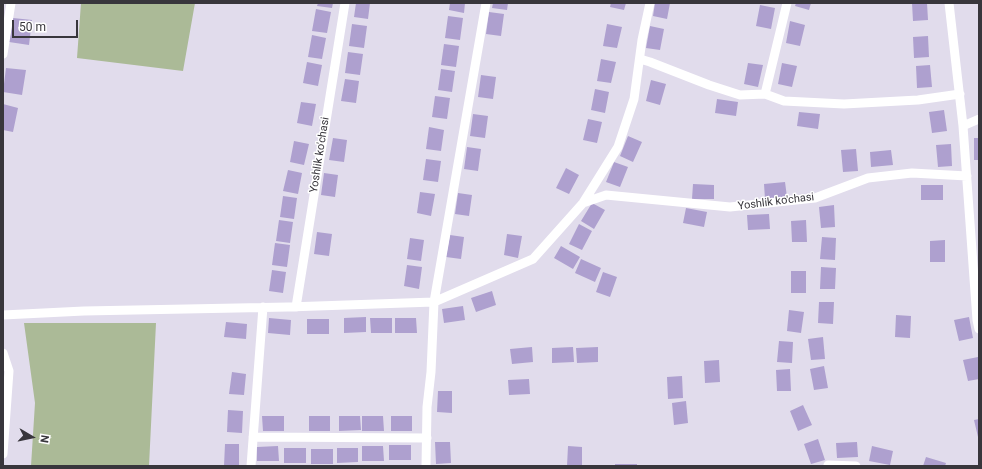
<!DOCTYPE html>
<html>
<head>
<meta charset="utf-8">
<style>
	body { margin:0 }
	#map { position:relative; width:982px; height:469px; overflow:hidden; background:#e1dcec; font-family:Roboto,sans-serif }
	canvas { display:block }
	.frame { position:absolute; inset:0; border:4px solid #38363c; pointer-events:none }
	.north { position:absolute; left:12px; top:417px; width:40px; height:40px; -webkit-text-stroke:3px #fff; paint-order:stroke; rotate:99deg; font-size:11px; font-weight:700; line-height:16px; text-align:center; color:#38363c }
	.north::after { content:''; display:block; margin:auto; width:14px; height:18px; background:#38363c; clip-path:polygon(50% 0,100% 100%,50% 72%,0 100%) }
	.scale { position:absolute; left:12px; top:20px; width:66px; height:18px; box-sizing:border-box; border:2px solid #38363c; border-top:0; padding-left:5px; font-size:12px; line-height:14px; white-space:nowrap; color:#38363c; -webkit-text-stroke:3px #fff; paint-order:stroke }
</style>
</head>
<body>
<div id="map">
<canvas width="982" height="469"></canvas>
<div class="frame"></div>
<div class="north">N</div>
<div class="scale">50 m</div>
</div>
<script>
const context = document.querySelector('canvas').getContext('2d');
context.lineJoin = 'round';
function fill(path, color) { context.fillStyle = color; context.fill(path, 'evenodd'); }
const shape = rows => new Path2D(rows.map(r => 'M' + r).join(''));
function strokePath(path, color, width, dash) { context.strokeStyle = color; context.lineWidth = width; context.lineCap = dash ? 'butt' : 'round'; context.setLineDash(dash || []); context.stroke(path); }
function write(font, color, halo, rows, align = 'center') {
  context.font = font + ' Roboto,sans-serif'; context.lineWidth = 3; context.setLineDash([]); context.textBaseline = 'middle'; context.strokeStyle = halo; context.fillStyle = color; for (const [text, x, y, turn = 0] of rows) {
    context.save(); context.translate(x, y); context.rotate((+turn || 0) * Math.PI / 180); context.textAlign = isNaN(turn) ? turn : align; if (halo) context.strokeText(text, 0, 0); context.fillText(text, 0, 0); context.restore();
  }
}
fill(shape([
	[81,3,195,3,183,71,77,58],
	[24,323,156,323,149,466,31,466,35,403]
]), '#abba97');
fill(shape([
	[318,3,333,3,332,8,317,6],
	[356,3,370,3,368,19,354,17],
	[450,3,465,3,464,13,449,10],
	[493,3,508,3,507,10,492,8],
	[611,3,626,3,624,10,610,7],
	[655,3,670,3,667,19,653,16],
	[796,3,811,3,809,10,795,6],
	[912,3,927,3,928,20,913,21],
	[760,5,775,8,771,29,756,26],
	[316,9,331,12,327,33,312,31],
	[489,12,504,14,501,36,486,34],
	[448,16,463,18,460,40,445,38],
	[13,18,32,20,29,45,9,42],
	[790,21,805,25,800,46,786,43],
	[352,24,367,26,364,48,349,46],
	[607,24,622,27,617,48,603,46],
	[650,26,664,29,660,50,646,48],
	[312,35,326,38,322,59,308,57],
	[928,36,929,57,914,58,913,37],
	[444,44,459,46,456,67,441,65],
	[348,52,363,54,360,75,345,73],
	[601,59,616,62,611,83,597,81],
	[307,62,322,65,318,86,303,83],
	[748,63,763,65,758,87,744,84],
	[782,63,797,66,792,87,778,84],
	[930,65,932,87,917,88,916,66],
	[6,68,26,70,22,95,3,92],
	[441,69,455,71,452,92,438,90],
	[481,75,496,77,493,99,478,97],
	[345,79,359,81,356,103,341,101],
	[651,80,666,84,660,105,646,101],
	[595,89,609,92,605,113,591,110],
	[435,96,450,98,447,119,432,117],
	[717,99,738,102,736,116,715,113],
	[301,102,316,104,312,126,297,123],
	[3,104,18,108,13,132,3,130],
	[944,110,947,131,932,133,929,112],
	[799,112,820,114,818,129,797,126],
	[473,114,488,116,485,138,470,136],
	[588,119,602,122,597,143,583,140],
	[429,127,444,130,441,151,426,149],
	[628,136,642,142,633,162,620,156],
	[333,138,347,140,344,162,329,160],
	[974,138,979,138,979,160,974,160],
	[294,141,309,144,304,165,290,162],
	[951,144,952,166,938,167,936,145],
	[467,147,481,149,478,171,464,169],
	[856,149,858,171,843,172,841,150],
	[891,150,893,165,871,167,870,152],
	[426,159,441,161,438,182,423,180],
	[614,162,628,167,620,187,606,182],
	[566,168,579,175,569,194,556,188],
	[288,170,302,173,298,194,283,191],
	[324,173,338,175,335,197,321,195],
	[785,182,787,197,765,199,764,184],
	[693,184,714,185,714,199,692,199],
	[921,185,943,185,943,200,921,200],
	[420,192,435,194,431,216,417,213],
	[458,193,472,195,469,216,455,214],
	[283,196,297,198,294,219,280,217],
	[592,203,605,210,594,229,581,221],
	[834,205,835,227,821,228,819,207],
	[686,208,707,212,704,227,683,223],
	[769,214,770,229,748,230,747,215],
	[279,220,293,222,290,243,276,241],
	[806,220,807,242,792,242,791,221],
	[579,224,592,231,582,250,569,244],
	[317,232,332,234,329,256,314,254],
	[507,234,522,236,518,258,504,255],
	[450,235,464,237,461,259,446,257],
	[822,237,836,238,835,260,820,259],
	[410,238,424,240,421,261,407,259],
	[945,240,945,262,930,262,930,241],
	[275,243,290,245,287,267,272,265],
	[561,246,580,257,573,269,554,258],
	[581,259,601,268,595,282,575,273],
	[407,265,422,267,419,289,404,286],
	[821,267,836,268,835,289,820,289],
	[272,270,286,272,283,293,269,291],
	[791,271,806,271,806,293,791,293],
	[603,272,617,277,610,297,596,292],
	[492,291,496,305,476,312,471,298],
	[819,302,834,302,833,324,818,323],
	[463,306,465,320,444,323,442,309],
	[789,310,804,312,801,333,787,331],
	[896,315,911,316,910,338,895,337],
	[366,317,366,332,344,333,344,318],
	[969,317,973,338,959,341,954,320],
	[269,318,291,320,290,335,268,333],
	[370,318,392,318,392,333,371,333],
	[395,318,416,318,417,333,395,333],
	[307,319,329,319,329,334,307,334],
	[226,322,247,324,246,339,224,337],
	[823,337,825,359,811,360,808,339],
	[779,341,793,342,792,363,777,362],
	[532,347,533,362,512,364,510,349],
	[573,347,574,362,552,363,552,348],
	[598,347,598,362,577,363,576,348],
	[978,357,979,379,968,381,963,360],
	[719,360,720,382,705,383,704,361],
	[824,366,828,388,814,390,810,369],
	[790,369,791,391,777,391,776,370],
	[232,372,246,374,244,395,229,394],
	[682,376,683,398,668,399,667,377],
	[529,379,530,394,509,395,508,380],
	[438,391,452,391,452,413,437,412],
	[686,401,688,423,674,425,672,403],
	[803,405,812,425,798,431,790,411],
	[228,410,243,411,242,433,227,432],
	[262,416,284,416,284,431,263,431],
	[309,416,330,416,330,431,309,431],
	[339,416,360,416,361,430,339,431],
	[362,416,383,416,384,431,362,431],
	[391,416,412,416,412,431,391,431],
	[979,419,979,437,978,437,974,420],
	[818,439,825,460,811,464,804,444],
	[435,442,450,442,451,463,436,464],
	[857,442,858,457,837,458,836,443],
	[225,444,239,444,239,466,224,466],
	[389,445,411,445,411,460,389,460],
	[278,446,279,461,257,461,257,447],
	[362,446,383,446,384,461,362,461],
	[568,446,582,447,582,466,567,466],
	[872,446,893,451,890,465,869,461],
	[284,448,306,448,306,463,284,463],
	[337,448,358,448,358,462,337,463],
	[311,449,333,449,333,464,311,464],
	[926,457,946,463,945,466,923,466],
	[615,464,637,464,637,466,615,466]
]), '#aea0cf');
strokePath(shape([
	[787,3,765,94,784,101,844,104,918,100,960,94],
	[949,3,963,126,977,320,979,329],
	[3,54,11,3],
	[640,59,650,62,709,85,740,95,765,94],
	[963,126,979,119],
	[583,203,606,195,730,207,815,198,868,178,912,173,967,176],
	[296,307,345,3],
	[3,315,84,311,288,307,434,302,533,259,583,203,618,147,634,99,642,40,650,3],
	[3,353,9,371,3,454],
	[253,437,427,438],
	[828,465,856,466],
	[251,466,263,307],
	[426,466,427,407,431,372,434,302,486,3]
]), '#fff', 9);
write('11px', '#38363c', '#fff', [
	["Yoshlik ko'chasi",320,155,-81],
	["Yoshlik ko'chasi",776,202,-7]
]);
</script>
</body>
</html>
